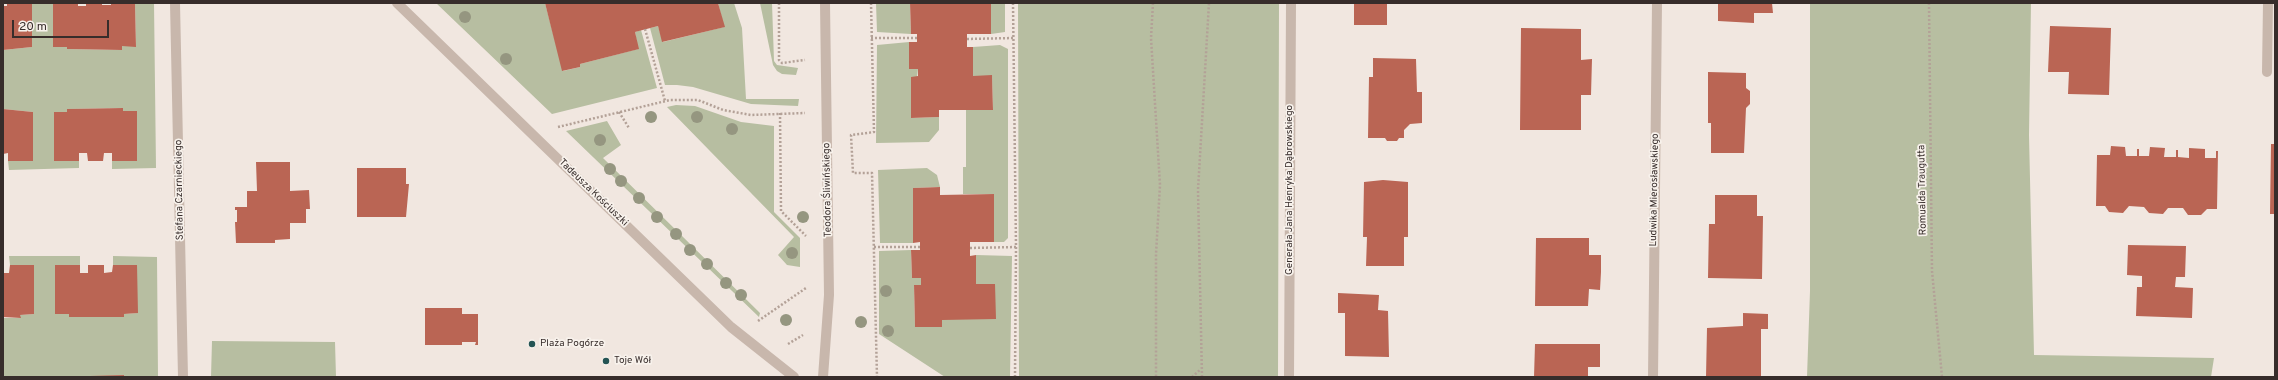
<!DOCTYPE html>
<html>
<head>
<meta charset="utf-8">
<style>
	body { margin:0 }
	#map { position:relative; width:2278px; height:380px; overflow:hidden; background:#f1e7e0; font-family:Overpass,sans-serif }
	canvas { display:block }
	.frame { position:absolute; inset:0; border:4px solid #372d2b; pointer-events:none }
	.scale { position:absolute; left:12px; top:20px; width:97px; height:18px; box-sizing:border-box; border:2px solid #372d2b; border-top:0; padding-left:5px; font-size:12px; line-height:14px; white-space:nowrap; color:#372d2b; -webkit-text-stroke:3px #f8f2ec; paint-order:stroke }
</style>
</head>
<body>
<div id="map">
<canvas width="2278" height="380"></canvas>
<div class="frame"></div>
<div class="scale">20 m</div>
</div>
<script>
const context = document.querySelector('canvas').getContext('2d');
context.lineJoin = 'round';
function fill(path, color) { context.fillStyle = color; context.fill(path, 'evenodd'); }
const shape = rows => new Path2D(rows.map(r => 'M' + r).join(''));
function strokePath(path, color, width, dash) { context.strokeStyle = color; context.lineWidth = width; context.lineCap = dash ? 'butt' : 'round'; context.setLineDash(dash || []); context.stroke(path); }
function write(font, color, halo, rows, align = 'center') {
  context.font = font + ' Overpass,sans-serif'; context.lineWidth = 3.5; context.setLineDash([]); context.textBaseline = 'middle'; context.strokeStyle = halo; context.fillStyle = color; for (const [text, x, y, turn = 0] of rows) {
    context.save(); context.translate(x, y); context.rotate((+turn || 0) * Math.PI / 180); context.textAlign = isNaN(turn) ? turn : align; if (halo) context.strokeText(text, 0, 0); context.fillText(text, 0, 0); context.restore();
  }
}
fill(shape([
	[32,3,53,3,53,47,67,47,67,49,122,50,122,46,136,46,135,3,154,3,156,168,112,169,112,161,137,160,122,108,68,109,67,112,54,112,54,161,79,161,79,168,9,170,8,161,33,161,33,112,3,109,3,50,32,47],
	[436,3,545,3,563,71,580,67,580,64,638,49,635,32,641,30,657,88,552,114],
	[718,3,734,3,742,28,746,99,799,99,798,106,751,104,693,87,677,85,665,85,650,28,658,26,663,42,724,27],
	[760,3,772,3,774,61,777,65,798,68,796,75,782,74,777,71,773,65],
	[876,3,910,3,911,34,877,32],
	[991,3,1005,3,1005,32,991,34],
	[1018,3,1279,3,1278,377,1019,377],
	[1810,3,2031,3,2029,135,2034,355,2214,358,2211,377,1807,377,1810,291],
	[909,42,909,69,918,69,912,118,939,117,939,130,929,142,876,143,877,45],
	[1000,45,1008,49,1008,238,1004,242,994,242,994,194,963,194,963,167,966,167,966,110,993,110,992,76,973,76,973,47],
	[676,105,695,106,741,122,774,126,774,212,800,238,800,267,787,265,778,255,794,237,667,107],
	[607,121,621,145,603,158,760,313,759,317,566,131],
	[927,168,937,175,940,187,913,188,913,243,880,243,878,170],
	[911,250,912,278,921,278,921,285,914,286,915,327,942,327,942,320,976,284,976,255,1012,256,1010,377,945,377,879,334,879,251],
	[9,256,80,256,80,265,55,265,55,314,69,314,69,317,124,317,124,314,137,313,137,265,113,265,113,256,157,257,158,377,3,376,3,318,20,318,20,315,34,314,33,266,10,265],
	[212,341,335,342,336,377,211,377]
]), '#b7bea1');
fill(shape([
	[7,3,32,3,32,47,3,50,3,6,7,6],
	[53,3,78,3,78,6,86,6,86,3,102,3,102,5,111,5,111,3,135,3,136,47,122,46,122,50,67,49,67,47,53,47],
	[545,3,718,3,725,27,662,42,658,26,635,32,639,49,580,64,580,67,562,71],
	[910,3,991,3,991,34,967,34,967,47,973,47,973,76,992,75,993,110,939,110,939,117,911,118,911,77,918,76,918,69,909,69,909,42,917,42,917,34,911,34],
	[1354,3,1387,3,1387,25,1354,25],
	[1718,3,1772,3,1773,13,1754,13,1754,23,1718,21],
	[2050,26,2111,28,2109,95,2068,94,2069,72,2048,72],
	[1521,28,1581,29,1581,60,1592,59,1591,95,1581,95,1581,130,1520,130],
	[1373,58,1416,59,1417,92,1422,92,1422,123,1410,124,1404,130,1404,138,1399,138,1397,141,1387,141,1385,138,1368,138,1369,77,1373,77],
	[1708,72,1746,73,1746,88,1750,91,1750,104,1746,108,1744,153,1711,153,1711,123,1708,123],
	[123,108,123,111,137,111,137,161,112,161,112,153,104,153,103,161,88,161,87,153,79,153,79,161,54,161,54,112,67,112,67,109],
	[3,109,33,112,33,161,8,161,8,153,3,154],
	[2271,144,2275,144,2275,214,2270,214],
	[2111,146,2125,147,2126,156,2137,156,2137,149,2139,149,2139,156,2149,156,2150,147,2165,148,2164,157,2176,157,2176,150,2178,150,2178,157,2189,158,2189,148,2205,149,2205,158,2216,158,2216,151,2218,151,2217,209,2207,209,2201,215,2188,215,2183,208,2168,208,2163,214,2149,213,2144,207,2129,206,2123,213,2109,212,2105,206,2096,206,2097,155,2110,155],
	[256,162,290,162,290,191,309,190,310,209,306,209,306,223,290,223,290,239,275,240,275,243,236,243,235,222,237,222,237,210,235,210,235,207,247,207,247,191,257,191],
	[357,168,406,168,406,184,409,184,406,217,357,217],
	[1383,180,1408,182,1408,237,1404,237,1404,266,1366,266,1367,237,1363,237,1364,182],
	[940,187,940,195,994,194,994,242,970,242,970,256,976,255,976,284,995,284,996,319,942,320,942,327,915,327,914,285,921,285,921,278,912,278,911,250,920,250,920,242,913,243,913,188],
	[1715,195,1757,195,1757,216,1763,216,1762,279,1708,278,1709,224,1715,224],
	[1536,238,1589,238,1589,255,1601,255,1601,272,1600,290,1589,289,1588,306,1535,306],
	[2128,245,2186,246,2185,277,2176,277,2175,287,2193,288,2192,318,2136,316,2137,287,2142,287,2142,276,2127,275],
	[10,265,34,265,34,314,20,315,21,318,3,317,3,273,9,273],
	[55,265,80,265,80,273,88,273,88,265,104,265,104,273,112,272,113,265,137,265,138,313,124,314,124,317,69,317,69,314,55,314],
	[1338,293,1379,295,1378,310,1388,311,1389,357,1345,356,1345,313,1338,313],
	[425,308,462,308,462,314,478,314,478,345,475,345,476,342,462,342,462,345,425,345],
	[1743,313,1768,314,1768,329,1761,329,1761,377,1706,377,1707,328,1743,326],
	[1535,344,1600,344,1600,367,1588,367,1588,377,1534,377],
	[124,375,124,377,90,377,90,376]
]), '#ba6554');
strokePath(shape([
	[779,3,779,60,782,63,805,60],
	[871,3,874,132,851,135,853,173,872,173,877,377],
	[1013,3,1016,247,1015,377],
	[1153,3,1151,38,1160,185,1156,254,1156,377],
	[1929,3,1932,271,1942,377],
	[645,29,665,101],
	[871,38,917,38],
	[967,39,1013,38],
	[619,112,629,128],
	[780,113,781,211,806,236],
	[558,127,670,100,698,100,723,110,751,115,805,113],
	[874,247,920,247],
	[970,248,1016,247],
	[758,321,806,288],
	[788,344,803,335],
	[1192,377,1201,369],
	[1202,377,1198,190,1209,3]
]), '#b3a197', 2.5, [2, 2]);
strokePath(shape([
	[175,3,183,377],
	[397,3,731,327,794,377],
	[2267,72,2268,3],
	[823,377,829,295,825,3],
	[1289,377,1291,3],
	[1653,377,1657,3]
]), '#c8b7ac', 10);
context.fillStyle = '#959680';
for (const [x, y] of [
	[465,17],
	[506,59],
	[651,117],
	[697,117],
	[732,129],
	[600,140],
	[610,169],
	[621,181],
	[639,198],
	[657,217],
	[803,217],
	[676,234],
	[690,250],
	[792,253],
	[707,264],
	[726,283],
	[886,291],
	[741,295],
	[786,320],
	[861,322],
	[888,331]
]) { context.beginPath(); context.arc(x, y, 6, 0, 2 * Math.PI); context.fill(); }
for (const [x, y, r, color] of [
	[532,344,4,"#245454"],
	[606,361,4,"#245454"]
]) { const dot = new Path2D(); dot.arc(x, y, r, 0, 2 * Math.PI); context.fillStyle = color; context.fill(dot); strokePath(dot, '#f8f2ec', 1.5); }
write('10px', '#372d2b', '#f8f2ec', [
	["Stefana Czarnieckiego",180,190,-91],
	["Teodora Śliwińskiego",828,190,-91],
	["Generała Jana Henryka Dąbrowskiego",1290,190,-90],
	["Ludwika Mierosławskiego",1655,190,-89],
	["Romualda Traugutta",1923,190,-91],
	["Tadeusza Kościuszki",593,193,44]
]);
write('10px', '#372d2b', '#f8f2ec', [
	["Plaża Pogórze",540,344],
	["Toje Wół",614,361]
], 'left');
</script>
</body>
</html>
